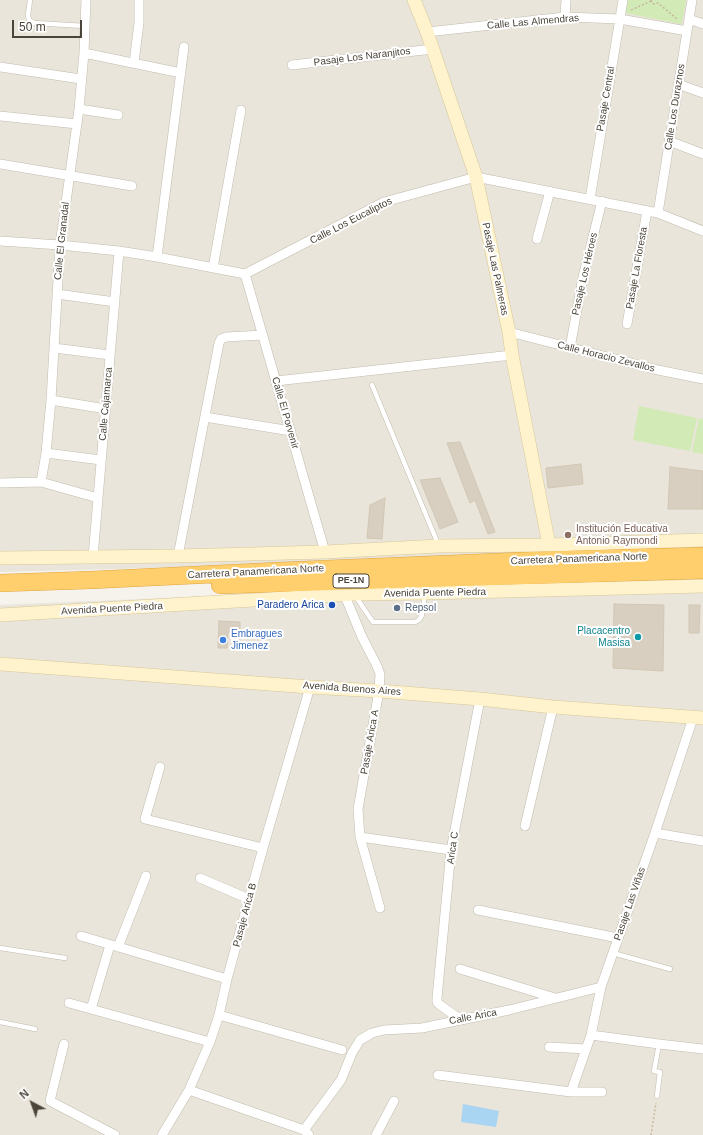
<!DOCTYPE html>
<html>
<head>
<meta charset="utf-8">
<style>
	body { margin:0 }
	#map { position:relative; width:703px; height:1135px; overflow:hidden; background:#f6f3ec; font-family:Helvetica,sans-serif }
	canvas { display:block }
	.north { position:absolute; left:12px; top:1083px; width:40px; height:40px; -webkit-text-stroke:3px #fff; paint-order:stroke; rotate:319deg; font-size:11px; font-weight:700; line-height:16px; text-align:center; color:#4b4439 }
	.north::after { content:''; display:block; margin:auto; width:14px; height:18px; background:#4b4439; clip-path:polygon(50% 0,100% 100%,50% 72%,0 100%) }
	.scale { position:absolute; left:12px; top:20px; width:70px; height:18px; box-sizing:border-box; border:2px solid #4b4439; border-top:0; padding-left:5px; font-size:12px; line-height:14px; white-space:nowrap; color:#4b4439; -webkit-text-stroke:3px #fff; paint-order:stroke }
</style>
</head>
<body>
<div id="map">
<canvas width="703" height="1135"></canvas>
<div class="north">N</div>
<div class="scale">50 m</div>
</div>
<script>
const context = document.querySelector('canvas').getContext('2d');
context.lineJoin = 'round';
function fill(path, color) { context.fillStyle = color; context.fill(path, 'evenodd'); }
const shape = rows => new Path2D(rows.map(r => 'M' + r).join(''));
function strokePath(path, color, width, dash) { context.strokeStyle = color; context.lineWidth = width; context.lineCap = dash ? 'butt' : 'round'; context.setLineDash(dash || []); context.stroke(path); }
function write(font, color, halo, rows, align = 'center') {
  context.font = font + ' Helvetica,sans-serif'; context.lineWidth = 4; context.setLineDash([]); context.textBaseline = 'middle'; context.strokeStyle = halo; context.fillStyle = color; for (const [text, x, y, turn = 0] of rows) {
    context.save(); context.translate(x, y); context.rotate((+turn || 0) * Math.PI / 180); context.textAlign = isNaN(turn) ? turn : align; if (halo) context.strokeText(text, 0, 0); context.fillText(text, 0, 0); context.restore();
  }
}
fill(shape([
	[0,0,703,0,703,545,230,566,0,572],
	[703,580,703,1135,0,1135,0,605,353,590]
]), '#eae5da');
fill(shape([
	[627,0,686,0,682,22,681,24,625,13],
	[639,406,697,418,690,451,633,440],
	[699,418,703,419,703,454,692,452]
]), '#d2eab5');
fill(shape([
	[463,1104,499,1111,496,1127,461,1122]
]), '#a9d4f2');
const building = shape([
	[460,442,495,532,488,534,475,500,470,503,447,443,460,442],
	[581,464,583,484,548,488,546,468,581,464],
	[670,467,703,471,703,509,668,509,670,467],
	[440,478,458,522,440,529,420,480,440,478],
	[385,498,382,539,367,538,370,505,385,498],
	[614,604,664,605,663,671,613,668,614,604],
	[689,605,700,605,699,633,689,633,689,605],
	[219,621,240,622,240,632,228,632,227,648,218,648,219,621]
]);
fill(building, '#d8cfc1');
strokePath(building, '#d3c7b4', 1);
const lane = shape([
	[30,0,28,15,29,20,34,23,85,26],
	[372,385,438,544],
	[356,597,373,622,415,622,419,620,422,615,425,594],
	[0,948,65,958],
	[613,953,670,969],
	[0,1022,35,1029],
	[657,1096,660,1072,654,1071,659,1044]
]);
const street = shape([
	[565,17,566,0],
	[689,19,703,24],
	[427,32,565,17,620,19,687,31],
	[84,53,181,73],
	[134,63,139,23,139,0],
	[292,65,433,49],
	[0,67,81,79],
	[678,84,703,93],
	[79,109,118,115],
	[0,116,77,124],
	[669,141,703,154],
	[0,164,132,186],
	[590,199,623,0],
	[658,213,692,0],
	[537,239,550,191],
	[0,241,60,245,119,251,157,257,245,274,384,202,476,177,658,213,703,231],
	[157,257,184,47],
	[213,268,241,110],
	[245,274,325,552],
	[57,294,115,302],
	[627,324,647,211],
	[509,332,658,370,703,379],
	[54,348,110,355],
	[570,348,583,277,602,201],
	[276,381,512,355],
	[51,400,106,409],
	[205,417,291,431],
	[46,453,101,460],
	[41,482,46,453,51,400,60,245,79,109,84,53,86,0],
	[0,483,41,482,98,498],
	[178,556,219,343,221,339,226,337,263,335],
	[93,557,119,251],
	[343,591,362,637,377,666,380,674,379,691,358,809,360,837,380,908],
	[160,767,145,819,263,848],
	[525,826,553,707],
	[655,833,703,841],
	[360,837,451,850],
	[200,878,249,899],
	[478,910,618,938],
	[81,936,227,979],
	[118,947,146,876],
	[460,969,555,998],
	[69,1003,210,1042],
	[91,1009,110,945],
	[219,1015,342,1050],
	[460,1019,440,1005,437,1002,437,998,451,850,480,699],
	[591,1035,659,1044,703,1049],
	[64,1044,50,1101,115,1135],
	[549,1047,586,1049],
	[438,1075,571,1092,602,1092],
	[189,1090,304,1130,309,1135],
	[571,1092,591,1035,601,987,655,833,693,718],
	[304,1130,341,1080,352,1053,360,1040,372,1033,384,1030,422,1028,509,1010,601,987],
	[162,1135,189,1090,210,1042,219,1015,227,979,263,848,310,687],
	[376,1135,394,1101]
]);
const secondary = shape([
	[414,0,427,32,476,177,509,332,512,355,549,545],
	[0,558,178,556,325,552,439,546,549,545,703,540],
	[0,615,354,594,425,593,703,586],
	[0,664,310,687,379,691,480,699,553,707,703,718]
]);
const highway = shape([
	[0,583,91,580,279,571,546,560,703,556],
	[220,585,703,570]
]);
strokePath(lane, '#c2bbae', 5.5);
strokePath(street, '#c2bbae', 10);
strokePath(secondary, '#d6c79b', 14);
strokePath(highway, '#e0a43c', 18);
strokePath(shape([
	[651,0,652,3,654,4,658,3,677,19],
	[631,10,651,1],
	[651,1135,656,1103]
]), '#c4b79f', 1.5, [2, 2]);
strokePath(lane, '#fff', 4.5);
strokePath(street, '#fff', 9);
strokePath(secondary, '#fff3cd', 13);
strokePath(highway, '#ffcf6e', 17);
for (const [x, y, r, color] of [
	[568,535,4,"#8d6e63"],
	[332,605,4,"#1a4fb4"],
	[397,608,4,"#5c6f8a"],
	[638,637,4,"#0f9aa8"],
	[223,640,4,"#3f7fe0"]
]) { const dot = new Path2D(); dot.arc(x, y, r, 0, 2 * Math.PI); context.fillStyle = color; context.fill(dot); strokePath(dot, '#fff', 1.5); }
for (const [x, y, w] of [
	[351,581,36]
]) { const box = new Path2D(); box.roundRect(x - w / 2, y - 7, w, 14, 3); context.fillStyle = '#fff'; context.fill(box); strokePath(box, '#4b4439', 1); }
write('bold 9px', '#4b4439', null, [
	["PE-1N",351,581]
]);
write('10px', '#4b4439', '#fff', [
	["Calle Las Almendras",533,22,-5],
	["Pasaje Los Naranjitos",362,57,-7],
	["Pasaje Central",606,99,-80],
	["Calle Los Duraznos",675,107,-81],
	["Calle Los Eucaliptos",351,221,-27],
	["Calle El Granadal",62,241,-84],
	["Pasaje La Floresta",637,268,-80],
	["Pasaje Las Palmeras",495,269,78],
	["Pasaje Los Héroes",585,274,-77],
	["Calle Horacio Zevallos",606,357,14],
	["Calle Cajamarca",106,404,-85],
	["Calle El Porvenir",285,413,74],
	["Carretera Panamericana Norte",579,559,-2],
	["Carretera Panamericana Norte",256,572,-3],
	["Avenida Puente Piedra",435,593,-1],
	["Avenida Puente Piedra",112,609,-3],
	["Avenida Buenos Aires",352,689,4],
	["Pasaje Arica A",370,742,-80],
	["Arica C",453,848,-82],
	["Pasaje Las Viñas",630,904,-71],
	["Pasaje Arica B",245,915,-75],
	["Calle Arica",473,1017,-11]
]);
write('10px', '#785e54', '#fff', [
	["Institución Educativa",576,529],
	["Antonio Raymondi",576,541]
], 'left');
write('10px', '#164399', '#fff', [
	["Paradero Arica",324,605]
], 'right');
write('10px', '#4e5e75', '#fff', [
	["Repsol",405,608]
], 'left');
write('10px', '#0d838f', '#fff', [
	["Placacentro",630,631],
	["Masisa",630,643]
], 'right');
write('10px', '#366cbe', '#fff', [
	["Embragues",231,634],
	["Jimenez",231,646]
], 'left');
</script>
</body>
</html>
